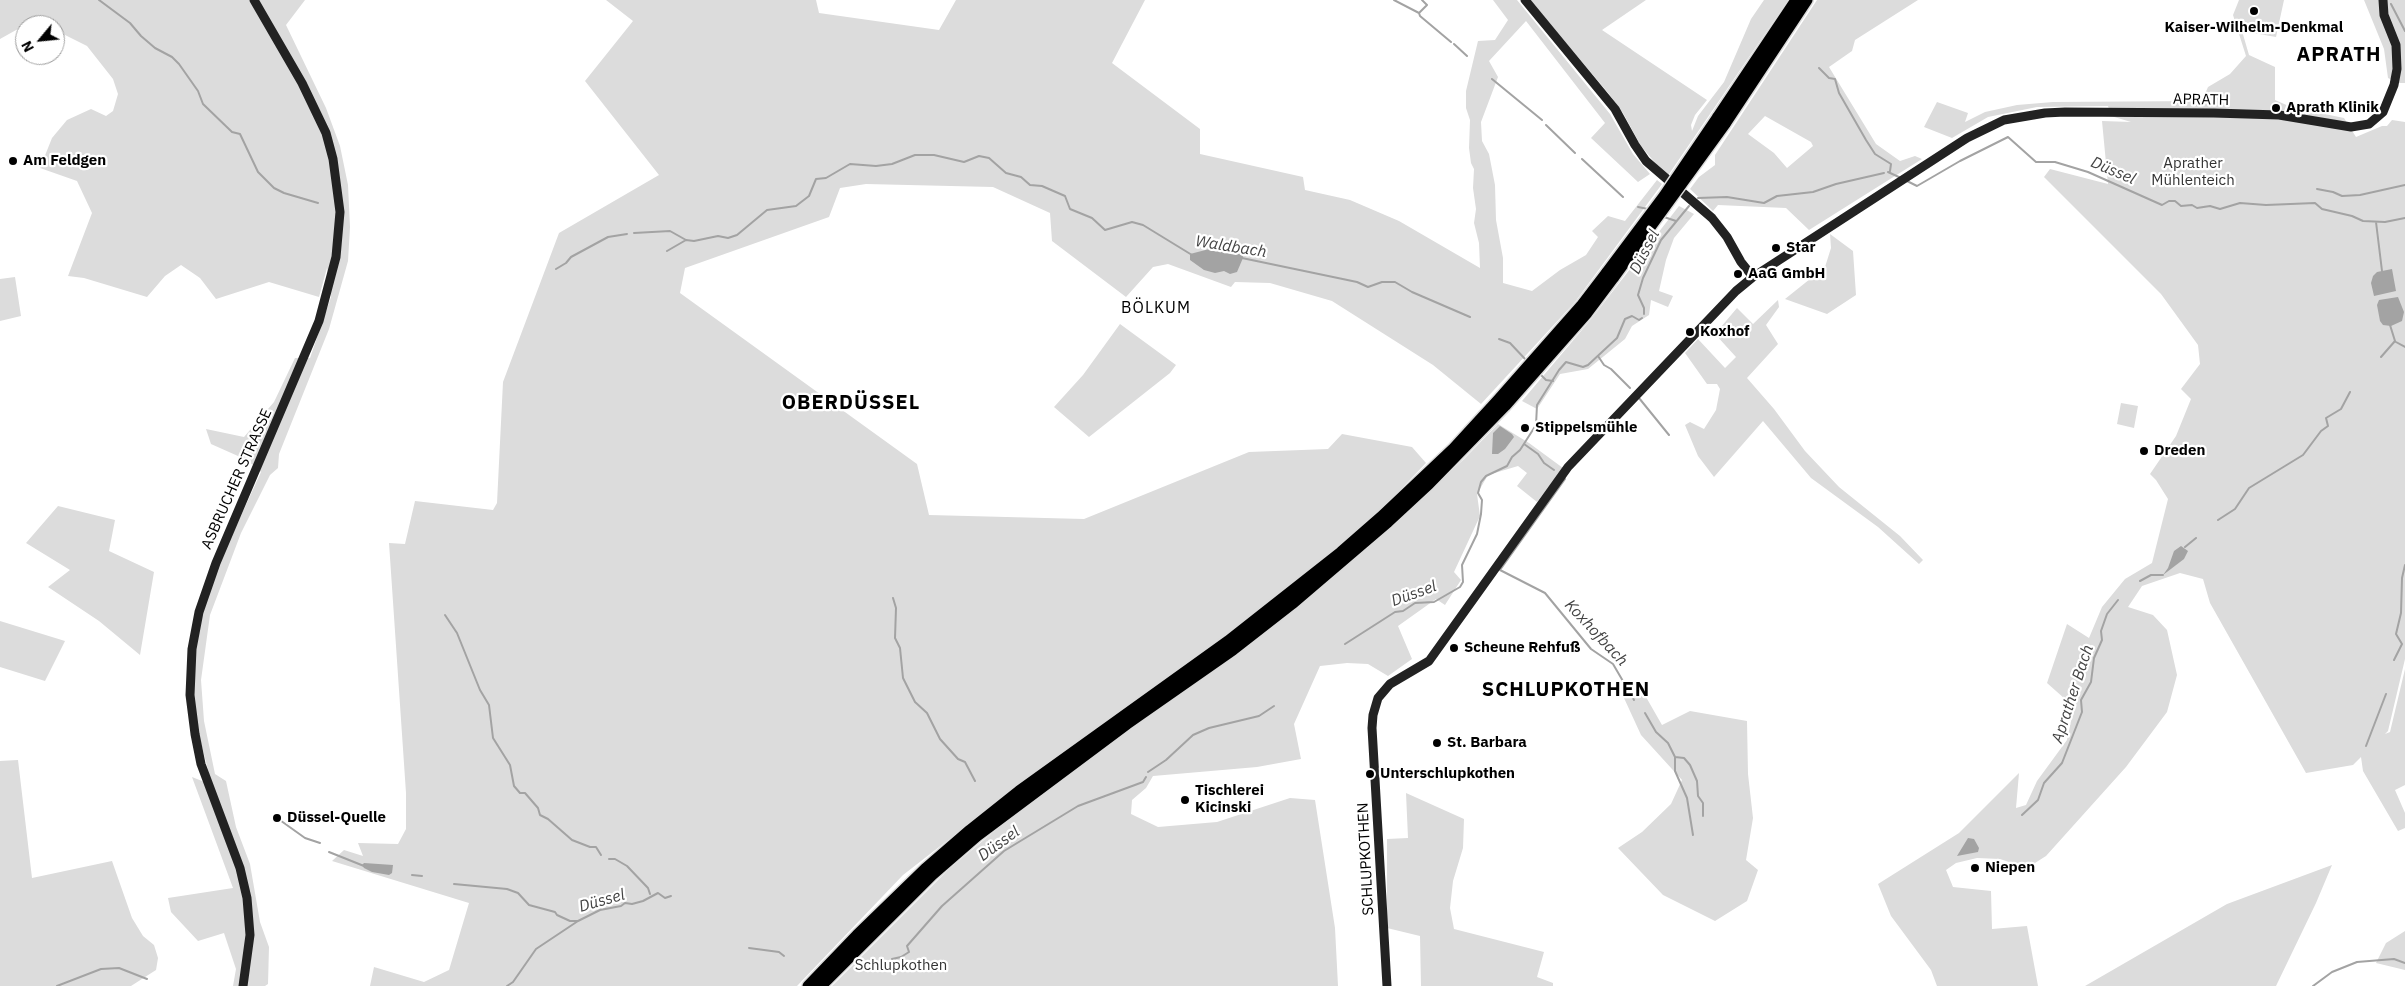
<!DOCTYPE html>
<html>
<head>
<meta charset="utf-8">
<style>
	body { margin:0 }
	#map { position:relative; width:2405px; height:986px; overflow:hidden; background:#fff; font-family:"IBM Plex Sans",sans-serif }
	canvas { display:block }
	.north { position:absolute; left:15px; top:15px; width:50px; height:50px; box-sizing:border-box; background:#fff; border:1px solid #999; border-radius:50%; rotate:242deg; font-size:14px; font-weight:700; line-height:20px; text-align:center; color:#000 }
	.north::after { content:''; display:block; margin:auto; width:18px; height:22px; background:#000; clip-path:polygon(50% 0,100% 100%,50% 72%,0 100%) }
</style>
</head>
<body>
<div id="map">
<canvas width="2405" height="986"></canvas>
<div class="north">N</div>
</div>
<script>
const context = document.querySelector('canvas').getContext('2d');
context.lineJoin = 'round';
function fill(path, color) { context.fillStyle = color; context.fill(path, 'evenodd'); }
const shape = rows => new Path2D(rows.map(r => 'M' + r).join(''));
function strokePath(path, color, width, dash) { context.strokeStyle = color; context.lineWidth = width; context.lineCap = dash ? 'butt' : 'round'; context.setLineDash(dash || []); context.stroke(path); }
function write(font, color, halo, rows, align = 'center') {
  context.font = font + ' "IBM Plex Sans",sans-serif'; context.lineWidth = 4.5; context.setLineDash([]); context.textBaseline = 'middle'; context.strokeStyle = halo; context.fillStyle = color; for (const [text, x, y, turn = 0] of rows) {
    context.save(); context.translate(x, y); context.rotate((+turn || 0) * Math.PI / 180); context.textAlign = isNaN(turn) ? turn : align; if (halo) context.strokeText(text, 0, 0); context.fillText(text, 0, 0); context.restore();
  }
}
fill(shape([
	[0,0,305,0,286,25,326,108,340,146,348,185,350,227,348,261,329,329,279,454,278,468,270,475,241,533,210,615,201,680,204,721,215,774,226,781,236,827,250,864,260,922,269,947,268,984,265,986,233,986,236,969,224,933,198,941,171,912,168,898,233,888,192,777,212,785,196,724,193,681,196,645,202,612,218,566,261,472,247,460,211,444,206,429,244,437,274,402,295,358,310,358,331,297,327,268,319,297,269,282,216,299,200,278,181,265,165,276,147,297,84,278,68,276,92,213,77,181,40,168,52,138,67,120,91,109,106,116,113,111,118,94,113,79,87,46,55,30,55,25,44,25,34,20,0,39],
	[606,0,816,0,819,13,939,30,956,0,1145,0,1112,63,1200,129,1200,154,1303,177,1305,190,1350,200,1399,221,1480,268,1479,243,1474,223,1476,209,1473,188,1474,169,1471,163,1469,148,1470,120,1466,108,1466,91,1478,41,1495,40,1508,20,1493,0,1517,0,1610,114,1633,154,1650,174,1638,182,1591,138,1605,123,1526,21,1489,61,1498,77,1481,122,1482,141,1489,154,1495,185,1496,220,1503,258,1503,283,1532,291,1560,270,1586,255,1598,237,1592,231,1608,216,1625,221,1657,180,1662,184,1575,302,1481,404,1433,365,1332,301,1270,283,1235,282,1231,287,1168,264,1153,267,1126,297,1052,241,1050,213,993,187,866,184,840,188,829,217,685,268,680,293,917,464,929,515,1084,519,1249,452,1328,449,1342,434,1412,447,1426,463,1378,513,1254,616,1019,785,903,875,797,986,370,986,374,967,424,982,449,970,469,903,332,861,344,850,363,856,358,843,398,844,406,829,406,793,389,543,405,544,415,501,493,510,497,503,503,382,559,233,659,175,585,81,633,21],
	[1530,0,1646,0,1602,30,1707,100,1695,115,1691,125,1692,131,1698,116,1724,82,1751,19,1764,0,1788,0,1667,177,1641,146,1623,113,1609,94],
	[1817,0,1918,0,1855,40,1852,51,1829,67,1876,144,1900,161,1915,156,1922,159,1809,230,1786,208,1718,205,1713,211,1690,189,1699,177,1715,165,1715,155],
	[1765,116,1811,142,1813,146,1787,168,1774,153,1748,134],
	[2239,0,2284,0,2276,37,2242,31,2249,55,2275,67,2275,100,2291,107,2344,118,2356,137,2382,126,2387,126,2392,120,2405,122,2405,659,2388,731,2385,734,2390,732,2405,669,2405,785,2395,790,2405,813,2405,828,2398,831,2363,771,2361,757,2353,765,2306,773,2210,603,2203,579,2180,573,2142,586,2128,607,2153,615,2167,630,2177,675,2167,712,2126,767,2046,856,2027,868,2000,859,1977,858,1956,863,1946,870,1953,887,1991,891,1992,929,2027,926,2038,986,1937,986,1931,970,1891,916,1878,884,1959,833,2019,773,2016,808,2026,805,2037,781,2067,740,2074,707,2047,683,2067,624,2089,638,2102,607,2125,579,2152,563,2168,499,2156,480,2150,474,2176,436,2191,399,2181,389,2200,364,2198,345,2161,294,2044,177,2050,169,2108,184,2102,121,2131,122,2111,116,2108,106,2037,107,1988,117,1952,138,1924,127,1937,102,1968,113,1965,122,1985,112,2017,105,2053,102,2202,101,2208,87,2230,74,2246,56,2233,15],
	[2364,0,2405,0,2405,83,2399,83,2388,78,2384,49],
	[1679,206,1694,214,1674,238,1666,260,1659,291,1673,296,1668,307,1651,300,1649,315,1632,326,1625,339,1588,369,1560,374,1537,409,1522,401,1592,318],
	[1830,234,1853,251,1856,295,1827,314,1785,299,1825,267,1831,248],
	[15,277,21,316,0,321,0,279],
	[1778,300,1779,307,1766,325,1778,344,1747,378,1774,409,1805,451,1839,487,1900,536,1923,560,1919,564,1878,527,1811,478,1763,421,1714,477,1698,456,1685,425,1690,422,1704,429,1716,410,1720,389,1717,384,1707,384,1685,353,1698,339,1725,368,1736,357,1715,334,1737,308,1753,324],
	[1120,324,1176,365,1170,373,1089,437,1054,407,1083,375],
	[2121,403,2138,406,2134,428,2117,424],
	[1498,424,1529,443,1563,468,1537,502,1517,486,1527,473,1518,466,1488,475,1477,494,1480,516,1454,572,1461,580,1445,605,1436,599,1398,626,1412,659,1388,676,1368,664,1347,663,1320,666,1294,724,1301,759,1257,767,1153,776,1146,788,1132,800,1131,814,1158,827,1217,822,1290,798,1315,800,1335,928,1338,986,832,986,949,869,1026,805,1153,713,1393,525,1464,459],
	[58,506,115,520,109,551,154,572,140,655,99,621,48,587,70,570,26,543],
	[0,621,65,641,45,681,0,667],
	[1642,690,1662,725,1690,711,1747,721,1748,774,1753,818,1746,860,1758,870,1747,901,1715,921,1663,895,1618,848,1642,832,1671,804,1682,780,1641,735,1624,698],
	[18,760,32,878,112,861,132,918,143,936,154,945,158,958,156,970,131,986,0,986,0,761],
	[1406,793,1464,819,1463,848,1453,881,1450,908,1454,929,1544,952,1537,977,1553,983,1553,986,1421,986,1420,936,1387,928,1387,839,1408,838],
	[2332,865,2316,903,2276,986,2085,986,2227,904],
	[2405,931,2405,970,2376,963,2386,943]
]), '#dcdcdc');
fill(shape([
	[1221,246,1242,247,1243,258,1237,272,1230,274,1224,271,1215,273,1204,270,1190,260,1190,254],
	[2392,269,2396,291,2374,296,2371,283,2373,276,2377,272],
	[2398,297,2404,312,2402,321,2391,326,2383,325,2380,321,2377,305,2379,300],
	[1500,426,1512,434,1514,437,1505,449,1498,454,1492,454,1493,433],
	[2181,546,2188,551,2184,559,2163,575,2168,568,2174,551],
	[1968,838,1974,839,1979,848,1978,852,1957,856],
	[364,863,393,865,392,873,389,875,372,872,364,868,362,865]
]), '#a3a3a3');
strokePath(shape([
	[99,0,130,23,141,36,155,48,172,57,179,64,198,91,203,104,232,132,240,134,258,172,274,188,284,193,318,203],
	[1394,0,1419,13,1420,16,1451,42],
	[2391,4,2405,31],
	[1419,13,1427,5,1422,0],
	[1454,44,1467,56],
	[1819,68,1829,78,1835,79,1839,93,1866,140,1875,154,1891,164,1890,171],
	[1492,79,1542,120],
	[1546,125,1575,153],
	[1582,159,1623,197],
	[1888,172,1901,178],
	[1907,181,1917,186,1960,161,2008,137,2036,162,2055,162,2088,172,2162,205,2169,201,2175,201,2181,206,2192,205,2197,208,2210,206,2220,209,2240,203,2266,205,2315,203,2322,209,2352,216,2363,221,2385,222,2405,218],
	[2317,189,2333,192,2342,196,2360,195,2405,185],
	[1698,198,1727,197,1764,203,1777,196,1813,192,1836,184,1884,173],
	[1638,207,1648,209],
	[1664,217,1676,221],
	[2376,222,2382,271],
	[634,233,670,231,686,240,694,241,718,236,728,238,737,235,767,210,796,206,809,196,816,179,826,178,850,164,876,166,892,164,915,155,934,155,964,162,979,156,989,158,1006,173,1021,177,1030,185,1042,186,1065,196,1070,209,1092,218,1105,230,1132,222,1143,225,1192,255],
	[667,251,686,240],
	[1242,258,1357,282,1368,287,1382,282,1395,282,1412,292,1470,317],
	[556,269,566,263,571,257,608,237,627,234],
	[1644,314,1644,308,1638,295,1643,278,1661,240,1689,206],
	[2390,325,2395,341],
	[1499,339,1510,343,1526,360],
	[2396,342,2405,347],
	[1598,356,1604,365,1611,369,1630,388],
	[2381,357,2395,341],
	[1540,374,1546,380,1553,381],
	[1639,398,1669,435],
	[1524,444,1538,454,1544,463,1554,470],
	[1565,479,1500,570,1545,593,1591,649,1613,664,1634,700],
	[2218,520,2235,509,2249,488,2303,455,2321,431,2328,426,2326,418,2341,409,2350,392],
	[2185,547,2196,538],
	[2140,581,2151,575,2163,575],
	[893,598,896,608,895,638,900,648,903,678,915,702,927,713,940,739,958,759,965,762,975,781],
	[445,615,457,633,480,690,489,705,493,738,510,765,514,786,520,793,525,793,538,808,540,815,548,819,572,840,590,847,596,847,601,855],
	[1345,644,1395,612,1403,611,1415,603,1434,602,1460,587,1463,582,1462,565,1477,534,1481,514,1482,500,1478,493,1481,482,1486,476,1507,466,1512,457,1520,450,1536,425,1537,405,1559,370,1566,362,1583,367,1588,365,1617,338,1625,319,1632,316,1639,320,1642,318],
	[2394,660,2402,644,2396,634,2401,613,2402,578,2405,565],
	[1645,713,1656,732,1668,743,1675,757,1675,771,1687,798,1693,835],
	[2366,746,2386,694],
	[1675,757,1684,758,1690,765,1697,781,1698,796,1703,803,1703,816],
	[1148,772,1166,760,1193,735,1209,728,1259,716,1274,706],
	[2022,815,2038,800,2044,783,2062,763,2082,712,2081,700,2091,682,2094,658,2102,640,2101,631,2107,614,2118,600],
	[277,818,305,838,320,843],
	[329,852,364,866],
	[609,859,615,859,627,866,648,888,650,894],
	[412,875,422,876],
	[454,884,507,889,518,893,529,905,555,912,557,915,570,921,578,921,600,910,621,906,625,903,632,904,643,901,658,893,665,898,671,896],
	[749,948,779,952,784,956],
	[892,959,901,957,909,952,907,946,942,906,1004,851,1078,806,1143,782,1146,777],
	[57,986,101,969,119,968,147,979],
	[507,986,513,982,536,949,578,921],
	[2313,986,2332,972,2357,962,2394,959,2405,963]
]), '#a3a3a3', 2);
const highway = shape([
	[1717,118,1796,0],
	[1725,124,1807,0],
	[808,986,857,935,925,869,970,830,1019,791,1228,641,1341,552,1381,517,1454,448,1498,400,1581,306,1607,272],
	[821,986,932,875,977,836,1127,724,1233,650,1292,604,1388,522,1429,484,1505,406,1587,313,1614,277]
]);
strokePath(highway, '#dbdbdb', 14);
strokePath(shape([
	[1525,0,1615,109,1635,145,1646,161,1712,218,1727,237,1741,262,1753,277],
	[243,986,250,935,247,898,240,868,201,764,195,734,190,695,192,649,199,612,216,563,319,321,336,257,340,212,333,159,326,133,302,83,254,0],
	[1387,986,1372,728,1373,715,1378,698,1390,684,1429,661,1568,467,1736,291,1753,277,1967,138,2004,120,2045,113,2065,112,2214,113,2279,115,2351,127,2369,124,2383,112,2394,85,2397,69,2396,45,2384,15,2383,0]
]), '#222', 9);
strokePath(highway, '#000', 11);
const highwayBridge = shape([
	[1607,272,1664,196,1717,118],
	[1614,277,1725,124]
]);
strokePath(highwayBridge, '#dbdbdb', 14, []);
strokePath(highwayBridge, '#000', 11);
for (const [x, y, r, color] of [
	[2254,11,5,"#000"],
	[2276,108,5,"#000"],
	[13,161,5,"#000"],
	[1776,248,5,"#000"],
	[1738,274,5,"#000"],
	[1690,332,5,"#000"],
	[1525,428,5,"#000"],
	[2144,451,5,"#000"],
	[1454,648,5,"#000"],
	[1437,743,5,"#000"],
	[1370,774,5,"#000"],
	[1185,800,5,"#000"],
	[277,818,5,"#000"],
	[1975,868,5,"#000"]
]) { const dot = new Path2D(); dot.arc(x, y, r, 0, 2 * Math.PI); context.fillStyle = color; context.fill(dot); strokePath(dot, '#fff', 2); }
write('bold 15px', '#000', '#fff', [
	["Kaiser-Wilhelm-Denkmal",2254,28,"center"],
	["Aprath Klinik",2286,108],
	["Am Feldgen",23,161],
	["Star",1786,248],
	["AaG GmbH",1748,274],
	["Koxhof",1700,332],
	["Stippelsmühle",1535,428],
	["Dreden",2154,451],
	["Scheune Rehfuß",1464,648],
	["St. Barbara",1447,743],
	["Unterschlupkothen",1380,774],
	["Tischlerei",1195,791],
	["Kicinski",1195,808],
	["Düssel-Quelle",287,818],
	["Niepen",1985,868]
], 'left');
write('15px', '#000', '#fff', [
	["APRATH",2201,100,1],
	["ASBRUCHER STRASSE",237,479,-66],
	["SCHLUPKOTHEN",1366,859,-93]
]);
write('15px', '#333', '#fff', [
	["Aprather",2193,164],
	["Mühlenteich",2193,181],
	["Schlupkothen",901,966]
]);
write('italic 16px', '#444', '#fff', [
	["Düssel",2113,171,23],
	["Waldbach",1231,247,9],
	["Düssel",1645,252,-63],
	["Düssel",1414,594,-20],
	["Koxhofbach",1596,633,47],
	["Aprather Bach",2073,694,-72],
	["Düssel",999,844,-36],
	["Düssel",602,901,-16]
]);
context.letterSpacing = '1px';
write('16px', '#000', '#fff', [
	["BÖLKUM",1156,308]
]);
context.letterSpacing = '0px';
context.letterSpacing = '1px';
write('bold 20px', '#000', '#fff', [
	["APRATH",2339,55],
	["OBERDÜSSEL",851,403],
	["SCHLUPKOTHEN",1566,690]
]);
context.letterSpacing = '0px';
</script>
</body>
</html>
